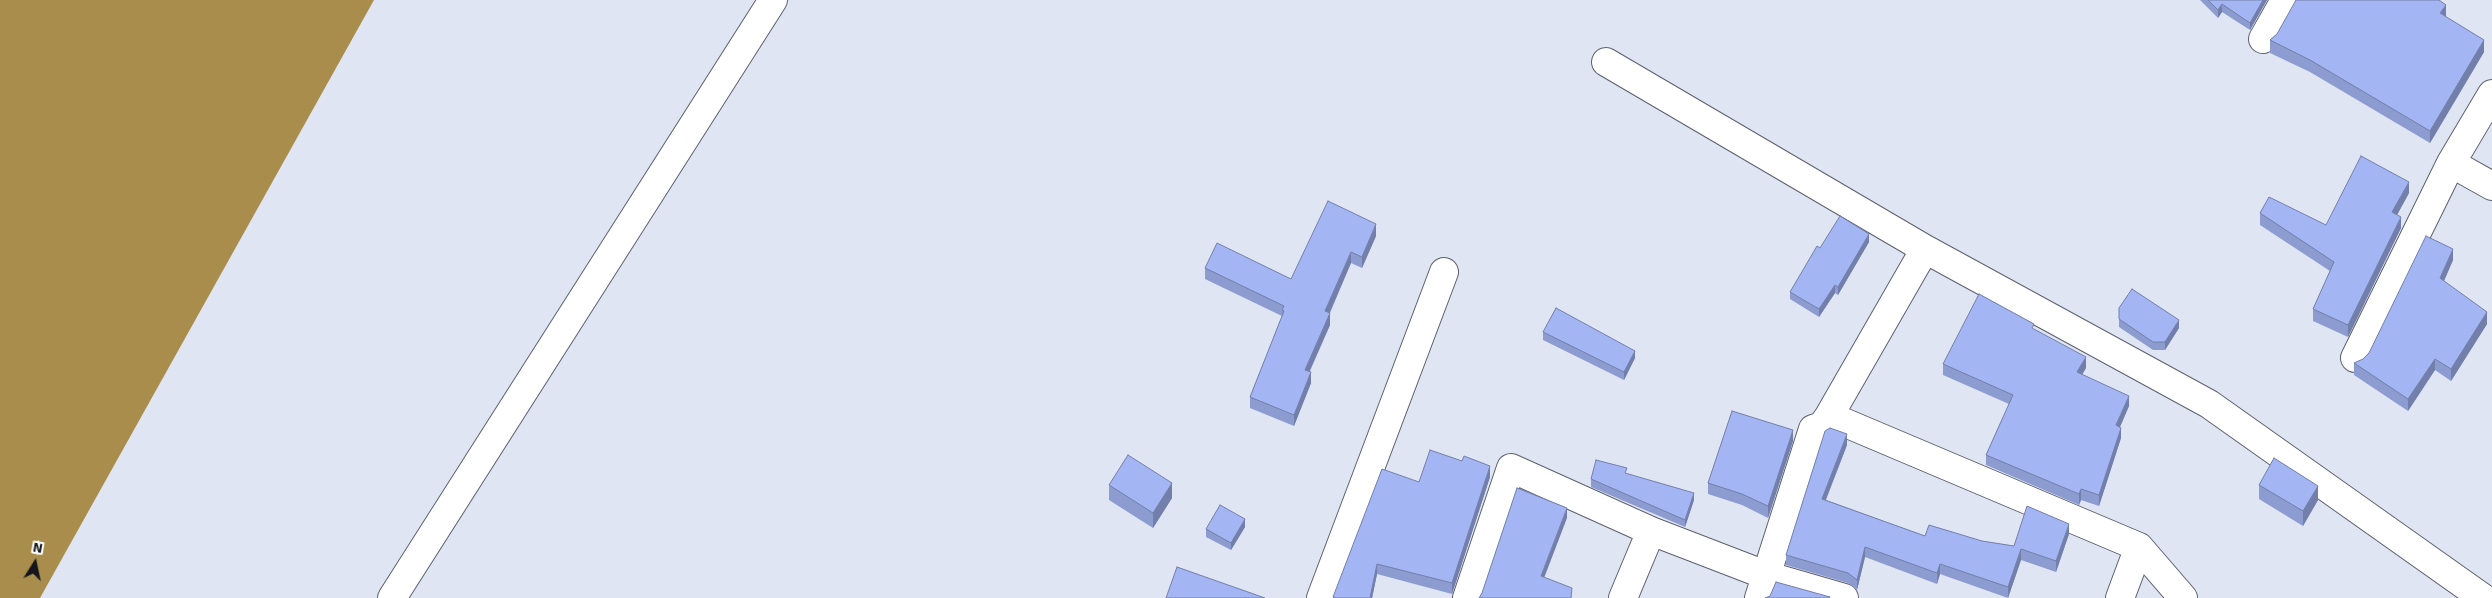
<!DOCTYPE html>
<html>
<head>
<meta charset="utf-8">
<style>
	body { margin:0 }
	#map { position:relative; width:2492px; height:598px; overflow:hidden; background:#e0e5f4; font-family:Signika,sans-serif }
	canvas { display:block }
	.north { position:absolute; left:10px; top:538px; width:50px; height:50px; -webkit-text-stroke:4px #fff; paint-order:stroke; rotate:10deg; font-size:14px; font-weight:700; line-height:20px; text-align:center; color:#14161b }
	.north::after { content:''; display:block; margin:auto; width:18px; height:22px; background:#14161b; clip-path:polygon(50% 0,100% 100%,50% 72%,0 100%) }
</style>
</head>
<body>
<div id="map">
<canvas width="2492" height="598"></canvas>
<div class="north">N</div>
</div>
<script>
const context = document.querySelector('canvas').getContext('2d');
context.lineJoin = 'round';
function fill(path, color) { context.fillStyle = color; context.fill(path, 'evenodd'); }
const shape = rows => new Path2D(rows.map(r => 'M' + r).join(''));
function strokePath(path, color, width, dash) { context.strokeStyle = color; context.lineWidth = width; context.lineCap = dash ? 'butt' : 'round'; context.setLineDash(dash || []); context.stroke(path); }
fill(shape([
	[0,0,374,0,40,598,0,598]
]), '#a88d4c');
const street = shape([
	[2263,39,2285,0],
	[1606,62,1925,249],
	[2451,163,2492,186],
	[2355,358,2451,163,2492,94],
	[1829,416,1925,249,2209,404,2483,598],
	[2139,547,2183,598],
	[392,598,773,0],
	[1321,598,1444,272],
	[1467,598,1511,468,1651,531],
	[1623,598,1651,531,1768,576,1844,598],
	[1759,598,1813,429,1822,426,1829,416,2139,547,2120,598]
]);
strokePath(street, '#5d616e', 30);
strokePath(street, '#fff', 28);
fill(shape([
	[2200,0,2267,0,2250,30,2222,12,2218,18],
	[2446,17,2484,52,2430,143,2310,72,2270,53,2270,40,2277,34],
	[2409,193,2397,215,2401,228,2348,337,2313,321,2313,309,2330,271,2260,225,2260,213,2326,225],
	[1376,236,1362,268,1351,263,1330,313,1330,325,1310,371,1311,383,1294,426,1250,408,1250,397,1282,316,1205,279,1205,268,1291,279],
	[1869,242,1838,295,1835,293,1819,317,1790,299,1790,292,1820,248],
	[2453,260,2444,281,2487,324,2451,381,2435,370,2408,411,2354,375,2354,363,2363,359],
	[2119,308,2179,328,2165,350,2153,350,2119,327],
	[2034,329,2086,368,2082,375,2129,406,2120,427,2121,438,2099,506,2081,500,2079,505,1986,465,1986,455,2009,404,1943,375,1943,364],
	[1543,332,1635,358,1624,380,1543,340],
	[1793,441,1768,518,1742,505,1708,494,1708,483],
	[1847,445,1826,500,1925,536,1982,541,2014,546,2069,534,2056,572,2021,560,2008,598,1940,574,1937,584,1865,557,1857,590,1848,583,1786,565,1786,555],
	[1627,474,1694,500,1685,527,1591,487,1591,479],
	[1490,477,1452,594,1377,574,1372,598,1333,598,1333,597,1419,482],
	[1109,485,1172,498,1153,528,1109,500],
	[2259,485,2318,500,2303,526,2259,499],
	[1245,527,1231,550,1206,537,1206,529]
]), '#8c9cd1');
fill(shape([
	[2263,0,2267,0,2250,30,2250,23],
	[2222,4,2222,12,2218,18,2218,10],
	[2446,5,2446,17,2440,13],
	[2484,40,2484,52,2430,143,2430,131],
	[2409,182,2409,193,2392,224,2392,212],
	[2401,217,2401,228,2348,337,2348,325],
	[1376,224,1376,236,1362,268,1362,257],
	[1869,234,1869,242,1838,295,1838,287],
	[2453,249,2453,260,2440,290,2440,278],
	[1351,252,1351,263,1325,323,1325,311],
	[1835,285,1835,293,1819,317,1819,309],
	[2487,312,2487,324,2451,381,2451,369],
	[1330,313,1330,325,1305,381,1305,370],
	[2179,320,2179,328,2165,350,2165,342],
	[1635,351,1635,358,1624,380,1624,372],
	[2086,357,2086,368,2077,383,2077,372],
	[2435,359,2435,370,2408,411,2408,399],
	[1311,372,1311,383,1294,426,1294,415],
	[2129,396,2129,406,2116,436,2116,425],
	[2121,428,2121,438,2099,506,2099,495],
	[1793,430,1793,441,1768,518,1768,506],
	[1847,434,1847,445,1822,509,1822,499],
	[1490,466,1490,477,1452,594,1452,583],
	[1172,483,1172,498,1153,528,1153,513],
	[2318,486,2318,500,2303,526,2303,511],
	[2081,489,2081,500,2079,505,2079,494],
	[1694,493,1694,500,1685,527,1685,520],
	[1567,508,1567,518,1541,586,1541,576],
	[1245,519,1245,527,1231,550,1231,543],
	[2069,524,2069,534,2056,572,2056,561],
	[1865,547,1865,557,1857,590,1857,580],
	[2021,549,2021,560,2008,598,2008,587],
	[1377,564,1377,574,1372,598,1370,598],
	[1940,564,1940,574,1937,584,1937,573]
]), '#727faa');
const building = shape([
	[2208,0,2263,0,2250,23,2222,4,2218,10,2208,0],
	[2296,0,2439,0,2446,5,2440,13,2484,40,2430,131,2310,60,2270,40,2277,34,2296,0],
	[2361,156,2409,182,2392,212,2401,217,2348,325,2313,309,2334,262,2260,213,2269,197,2326,225,2361,156],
	[1328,201,1376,224,1362,257,1351,252,1325,311,1330,313,1305,370,1311,372,1294,415,1250,397,1284,311,1282,310,1284,306,1205,268,1217,243,1291,279,1328,201],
	[1840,216,1869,234,1838,287,1835,285,1819,309,1790,292,1817,246,1820,248,1840,216],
	[2426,236,2453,249,2440,278,2487,312,2451,369,2435,359,2408,399,2354,363,2363,359,2369,353,2426,236],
	[2132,289,2179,320,2165,342,2153,342,2119,319,2119,308,2132,289],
	[1979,294,2034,324,2032,328,2086,357,2077,372,2129,396,2116,425,2121,428,2099,495,2081,489,2079,494,1986,455,2013,395,1943,364,1979,294],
	[1556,308,1635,351,1624,372,1543,332,1556,308],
	[1732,411,1793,430,1768,506,1742,494,1708,483,1732,411],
	[1830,428,1847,434,1822,499,1925,536,1929,525,1982,541,2014,546,2027,506,2069,524,2056,561,2021,549,2008,587,1940,564,1937,573,1865,547,1857,580,1848,573,1786,555,1825,431,1830,428],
	[1430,450,1462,461,1464,456,1490,466,1452,583,1377,564,1370,598,1336,598,1333,597,1382,469,1419,482,1430,450],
	[1128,455,1172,483,1153,513,1109,485,1128,455],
	[2274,458,2318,486,2303,511,2259,485,2274,458],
	[1596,460,1627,468,1625,473,1694,493,1685,520,1591,479,1596,460],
	[1517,488,1567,508,1541,576,1572,588,1571,598,1479,598,1482,593,1517,488],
	[1220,505,1245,519,1231,543,1206,529,1220,505],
	[1177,567,1265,598,1166,598,1177,567],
	[1776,582,1830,597,1829,598,1765,598,1770,596,1776,582]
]);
fill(building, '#a3b5f3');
strokePath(building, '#727faa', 1);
</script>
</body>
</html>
